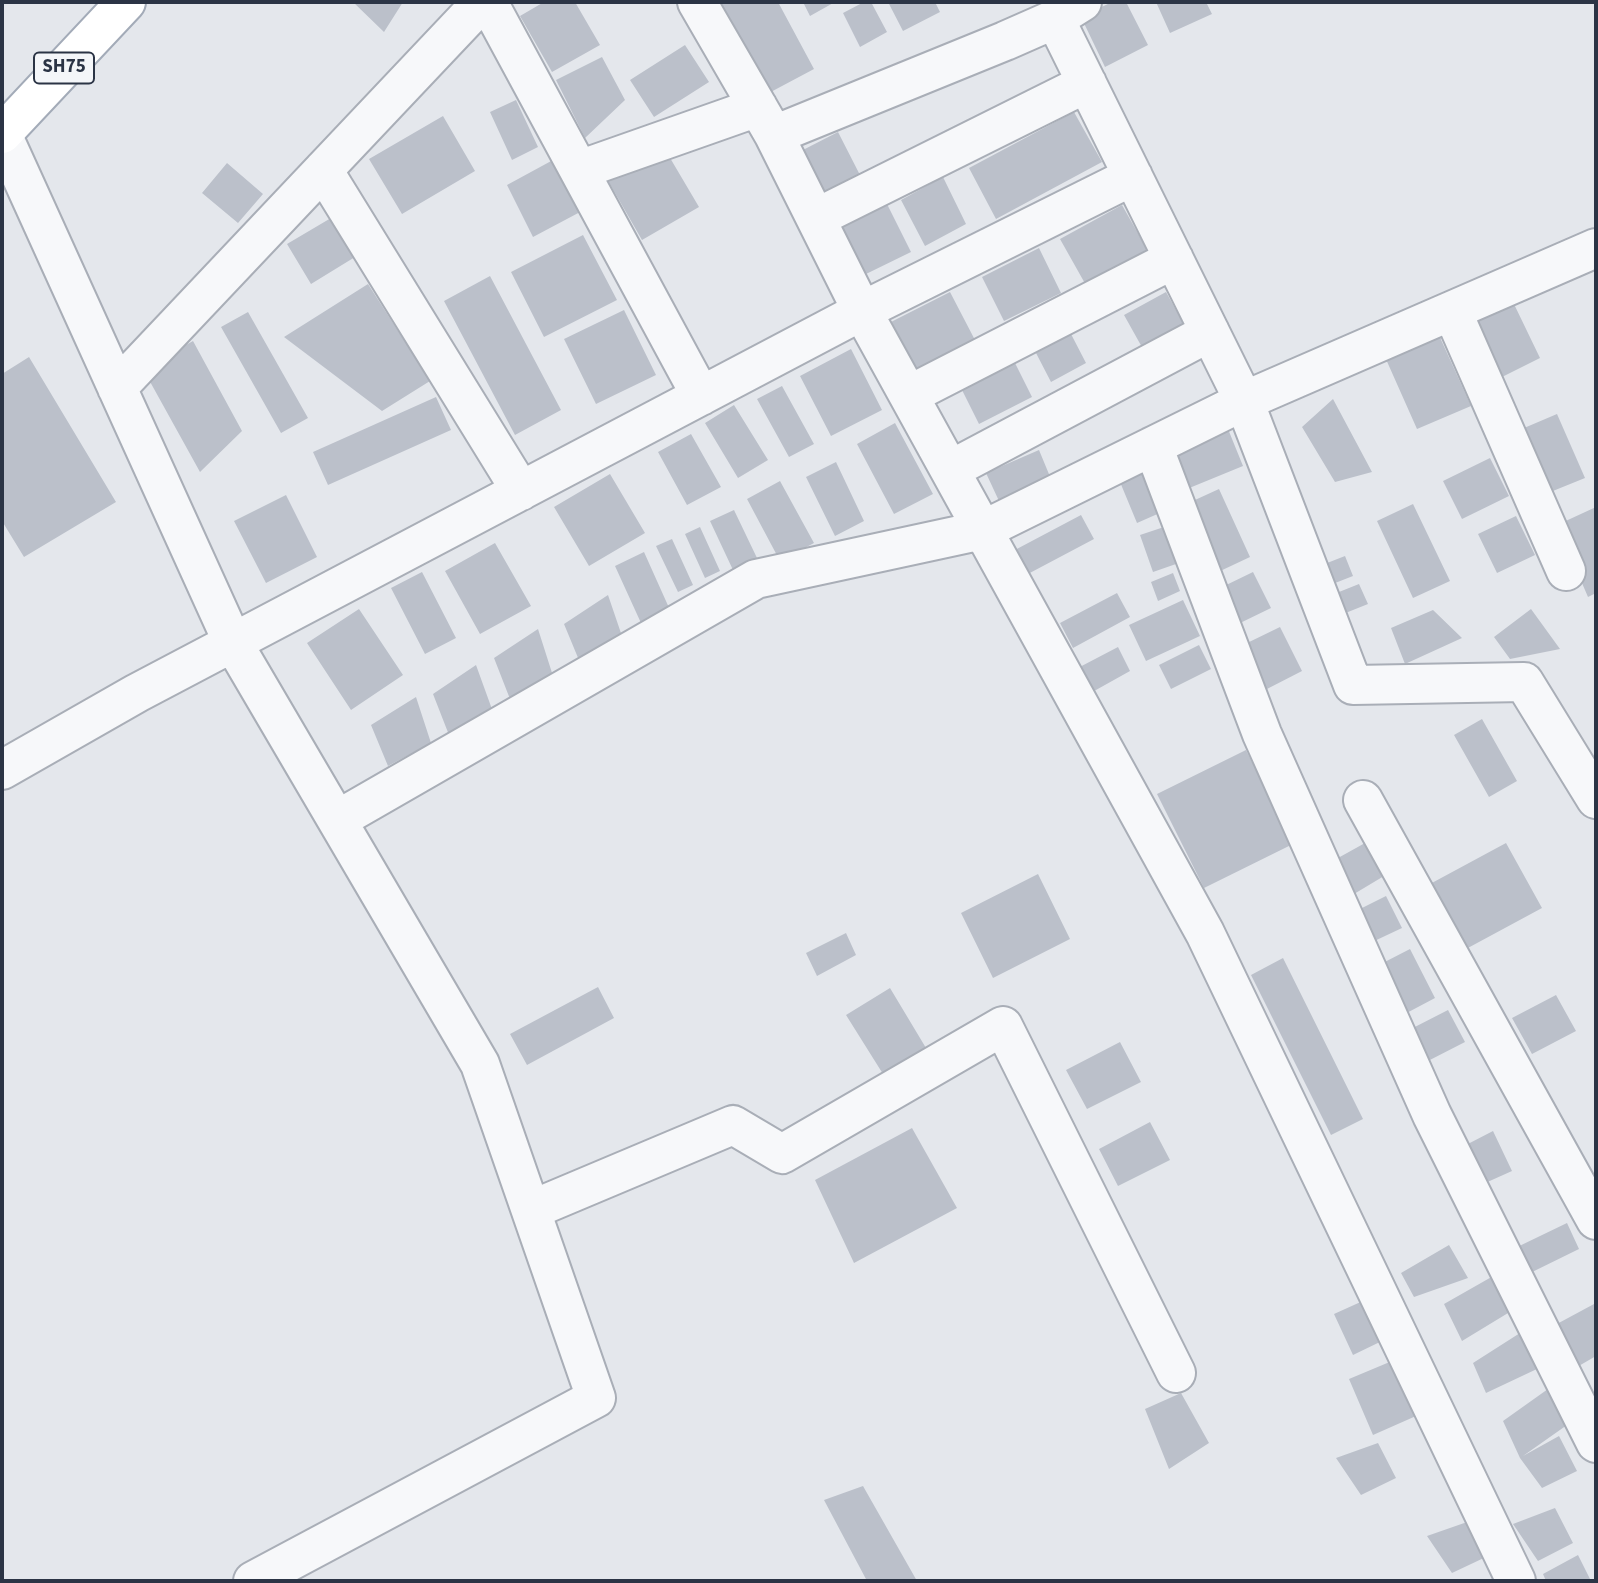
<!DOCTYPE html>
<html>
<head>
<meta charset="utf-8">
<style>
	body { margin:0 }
	#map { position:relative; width:1598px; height:1583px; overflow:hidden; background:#e4e7ec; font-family:"Source Sans 3",sans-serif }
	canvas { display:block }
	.frame { position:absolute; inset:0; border:4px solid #2b3445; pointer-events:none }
</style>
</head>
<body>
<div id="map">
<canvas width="1598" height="1583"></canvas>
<div class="frame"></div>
</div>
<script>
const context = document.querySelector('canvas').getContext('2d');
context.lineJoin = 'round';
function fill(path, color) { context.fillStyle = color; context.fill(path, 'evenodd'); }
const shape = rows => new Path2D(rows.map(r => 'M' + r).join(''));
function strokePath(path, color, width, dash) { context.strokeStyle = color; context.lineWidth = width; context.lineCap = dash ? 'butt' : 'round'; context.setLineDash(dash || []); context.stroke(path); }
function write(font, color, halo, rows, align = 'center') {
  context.font = font + ' "Source Sans 3",sans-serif'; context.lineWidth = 5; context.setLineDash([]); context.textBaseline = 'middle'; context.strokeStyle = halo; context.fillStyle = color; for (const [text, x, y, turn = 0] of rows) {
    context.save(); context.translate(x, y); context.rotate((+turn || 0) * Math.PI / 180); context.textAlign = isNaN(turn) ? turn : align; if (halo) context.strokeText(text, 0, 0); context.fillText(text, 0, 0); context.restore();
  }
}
fill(shape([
	[353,2,403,2,384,32],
	[544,2,575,2,600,45,552,72,520,16],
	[717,2,778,2,814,69,767,94],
	[803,2,835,2,810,16],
	[864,2,871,2,887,32,860,47,843,13],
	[888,2,935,2,940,12,903,31],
	[1112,2,1126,2,1148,45,1105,67,1081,17],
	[1156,2,1206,2,1212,14,1170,33],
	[685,45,709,82,654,117,630,80],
	[602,57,625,100,585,138,556,80],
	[516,100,538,147,512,160,490,112],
	[1074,112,1102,162,996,219,969,168],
	[443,116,475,171,402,214,369,159],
	[838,132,861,177,824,196,801,151],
	[663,146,699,207,642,240,607,179],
	[553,160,582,211,533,237,507,185],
	[227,163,263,194,238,223,202,193],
	[943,177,966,224,925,246,901,200],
	[887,204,911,252,866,274,842,226],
	[1122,205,1149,253,1087,287,1060,239],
	[331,218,355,257,311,284,287,244],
	[583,235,617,300,544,337,511,272],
	[1039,248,1061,293,1004,321,982,277],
	[490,276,561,410,515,435,444,301],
	[368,284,430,381,382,411,284,337],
	[950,292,976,342,915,374,889,323],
	[1166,292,1185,326,1143,349,1124,315],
	[1513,302,1540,358,1500,378,1472,321],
	[624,310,656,375,596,404,564,339],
	[248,312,308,418,281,433,221,327],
	[1438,333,1471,406,1417,429,1385,357],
	[1071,334,1086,363,1051,382,1036,353],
	[193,341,242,431,200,472,143,369],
	[851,349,882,410,831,436,800,376],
	[29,357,116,502,24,557,2,521,2,374],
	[1013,359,1032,397,979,424,960,386],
	[782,386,814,444,789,457,757,399],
	[436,397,451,430,328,485,313,452],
	[1333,399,1372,472,1335,482,1302,427],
	[734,405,768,460,738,478,705,423],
	[1557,414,1585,478,1543,495,1517,431],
	[895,423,933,494,894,514,857,444],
	[1228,429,1243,466,1182,491,1167,453],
	[691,434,721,487,687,505,658,452],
	[1039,450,1051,479,999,501,986,473],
	[1490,458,1509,496,1462,519,1443,481],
	[836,462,864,521,835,536,806,477],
	[1145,472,1162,512,1137,523,1120,482],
	[610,474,645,533,589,566,554,507],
	[780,481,814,543,780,561,747,499],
	[1219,489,1250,557,1216,573,1184,505],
	[286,495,317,557,266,583,234,521],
	[1413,504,1450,581,1413,598,1377,521],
	[1596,507,1596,593,1588,597,1557,525],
	[734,510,757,558,733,570,710,521],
	[1081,515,1094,539,1026,575,1013,551],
	[1516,516,1535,555,1497,573,1478,534],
	[700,527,720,571,705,578,685,534],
	[1164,527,1176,564,1153,572,1140,535],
	[672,539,693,585,678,592,656,546],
	[495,543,531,606,480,634,445,571],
	[644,552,670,610,641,623,615,566],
	[1345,556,1353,576,1330,585,1322,565],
	[422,572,456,638,425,654,391,588],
	[1253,572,1271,608,1236,625,1218,589],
	[1173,573,1180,591,1158,601,1151,582],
	[1359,584,1368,604,1343,614,1334,594],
	[1117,593,1130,617,1073,648,1060,623],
	[608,595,624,642,581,665,564,624],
	[1183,600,1200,636,1146,661,1129,625],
	[359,609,403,675,351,710,307,643],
	[1531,609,1560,649,1510,659,1494,637],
	[1433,610,1462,638,1405,664,1391,628],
	[1280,627,1302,671,1265,690,1243,645],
	[538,629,553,676,510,699,494,658],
	[1199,645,1211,669,1171,689,1159,665],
	[1118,647,1130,671,1087,695,1074,670],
	[476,665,493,712,449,735,433,694],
	[416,697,431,743,388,766,371,725],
	[1482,719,1517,781,1489,797,1454,735],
	[1246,750,1293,844,1204,888,1157,794],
	[1365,843,1384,876,1349,897,1329,863],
	[1506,843,1542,908,1466,949,1430,884],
	[1038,874,1070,939,993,978,961,913],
	[1386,896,1402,928,1368,944,1352,913],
	[846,933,856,955,817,976,806,953],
	[1410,949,1435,998,1401,1016,1375,967],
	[1283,958,1363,1119,1331,1135,1251,975],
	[598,987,614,1018,527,1065,510,1034],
	[890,988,926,1048,883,1074,846,1015],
	[1556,995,1576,1031,1532,1054,1512,1018],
	[1448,1010,1465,1042,1424,1063,1407,1031],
	[1120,1042,1141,1082,1087,1109,1066,1070],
	[1150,1122,1170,1160,1118,1186,1099,1149],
	[912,1128,957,1208,854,1263,815,1180],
	[1493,1131,1512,1171,1483,1184,1464,1146],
	[1567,1223,1579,1249,1524,1276,1511,1250],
	[1449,1245,1468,1278,1414,1297,1401,1273],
	[1495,1275,1513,1310,1462,1341,1444,1304],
	[1365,1300,1384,1340,1353,1355,1334,1314],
	[1594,1304,1596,1356,1577,1367,1555,1325],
	[1520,1333,1539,1368,1486,1393,1473,1363],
	[1392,1361,1416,1416,1373,1435,1349,1379],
	[1548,1389,1567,1425,1523,1456,1559,1436,1577,1471,1542,1488,1520,1458,1503,1421],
	[1181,1393,1209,1443,1169,1469,1145,1409],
	[1378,1443,1396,1478,1361,1495,1336,1458],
	[863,1486,917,1581,867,1581,824,1500],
	[1555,1508,1573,1543,1538,1561,1513,1524],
	[1470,1521,1488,1556,1452,1573,1427,1536],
	[1578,1555,1591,1581,1546,1581,1543,1574]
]), '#bbc0ca');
const minor = shape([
	[488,2,701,396],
	[697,2,774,135,1005,41,1055,19,1082,2],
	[1055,19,1244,401,1596,248],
	[2,134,233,643,480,1064,596,1398,253,1581],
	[323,170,521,491],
	[579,170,758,107],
	[1133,176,862,311,1205,933,1516,1581],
	[816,218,1087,83],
	[1452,311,1566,571],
	[117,388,482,2],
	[909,395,1174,259],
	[1153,446,1262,734,1432,1115,1596,1443],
	[950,470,1210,332],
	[2,770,137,693,862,311,774,135],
	[1363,800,1596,1220],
	[337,820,756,579,983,530,1244,401,1353,685,1524,682,1596,799],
	[531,1210,733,1125,782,1154,1003,1026,1176,1373]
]);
const major = shape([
	[2,134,126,2]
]);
strokePath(minor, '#a9aeb7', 42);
strokePath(major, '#a3abb8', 42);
strokePath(minor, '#f7f8fa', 38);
strokePath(major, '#fff', 38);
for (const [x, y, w] of [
	[64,68,60]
]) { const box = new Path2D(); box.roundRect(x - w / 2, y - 15.5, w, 31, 5); context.fillStyle = '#f4f6f9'; context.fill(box); strokePath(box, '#2b3445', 2); }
write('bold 19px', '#2b3445', null, [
	["SH75",64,68]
]);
</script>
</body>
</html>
